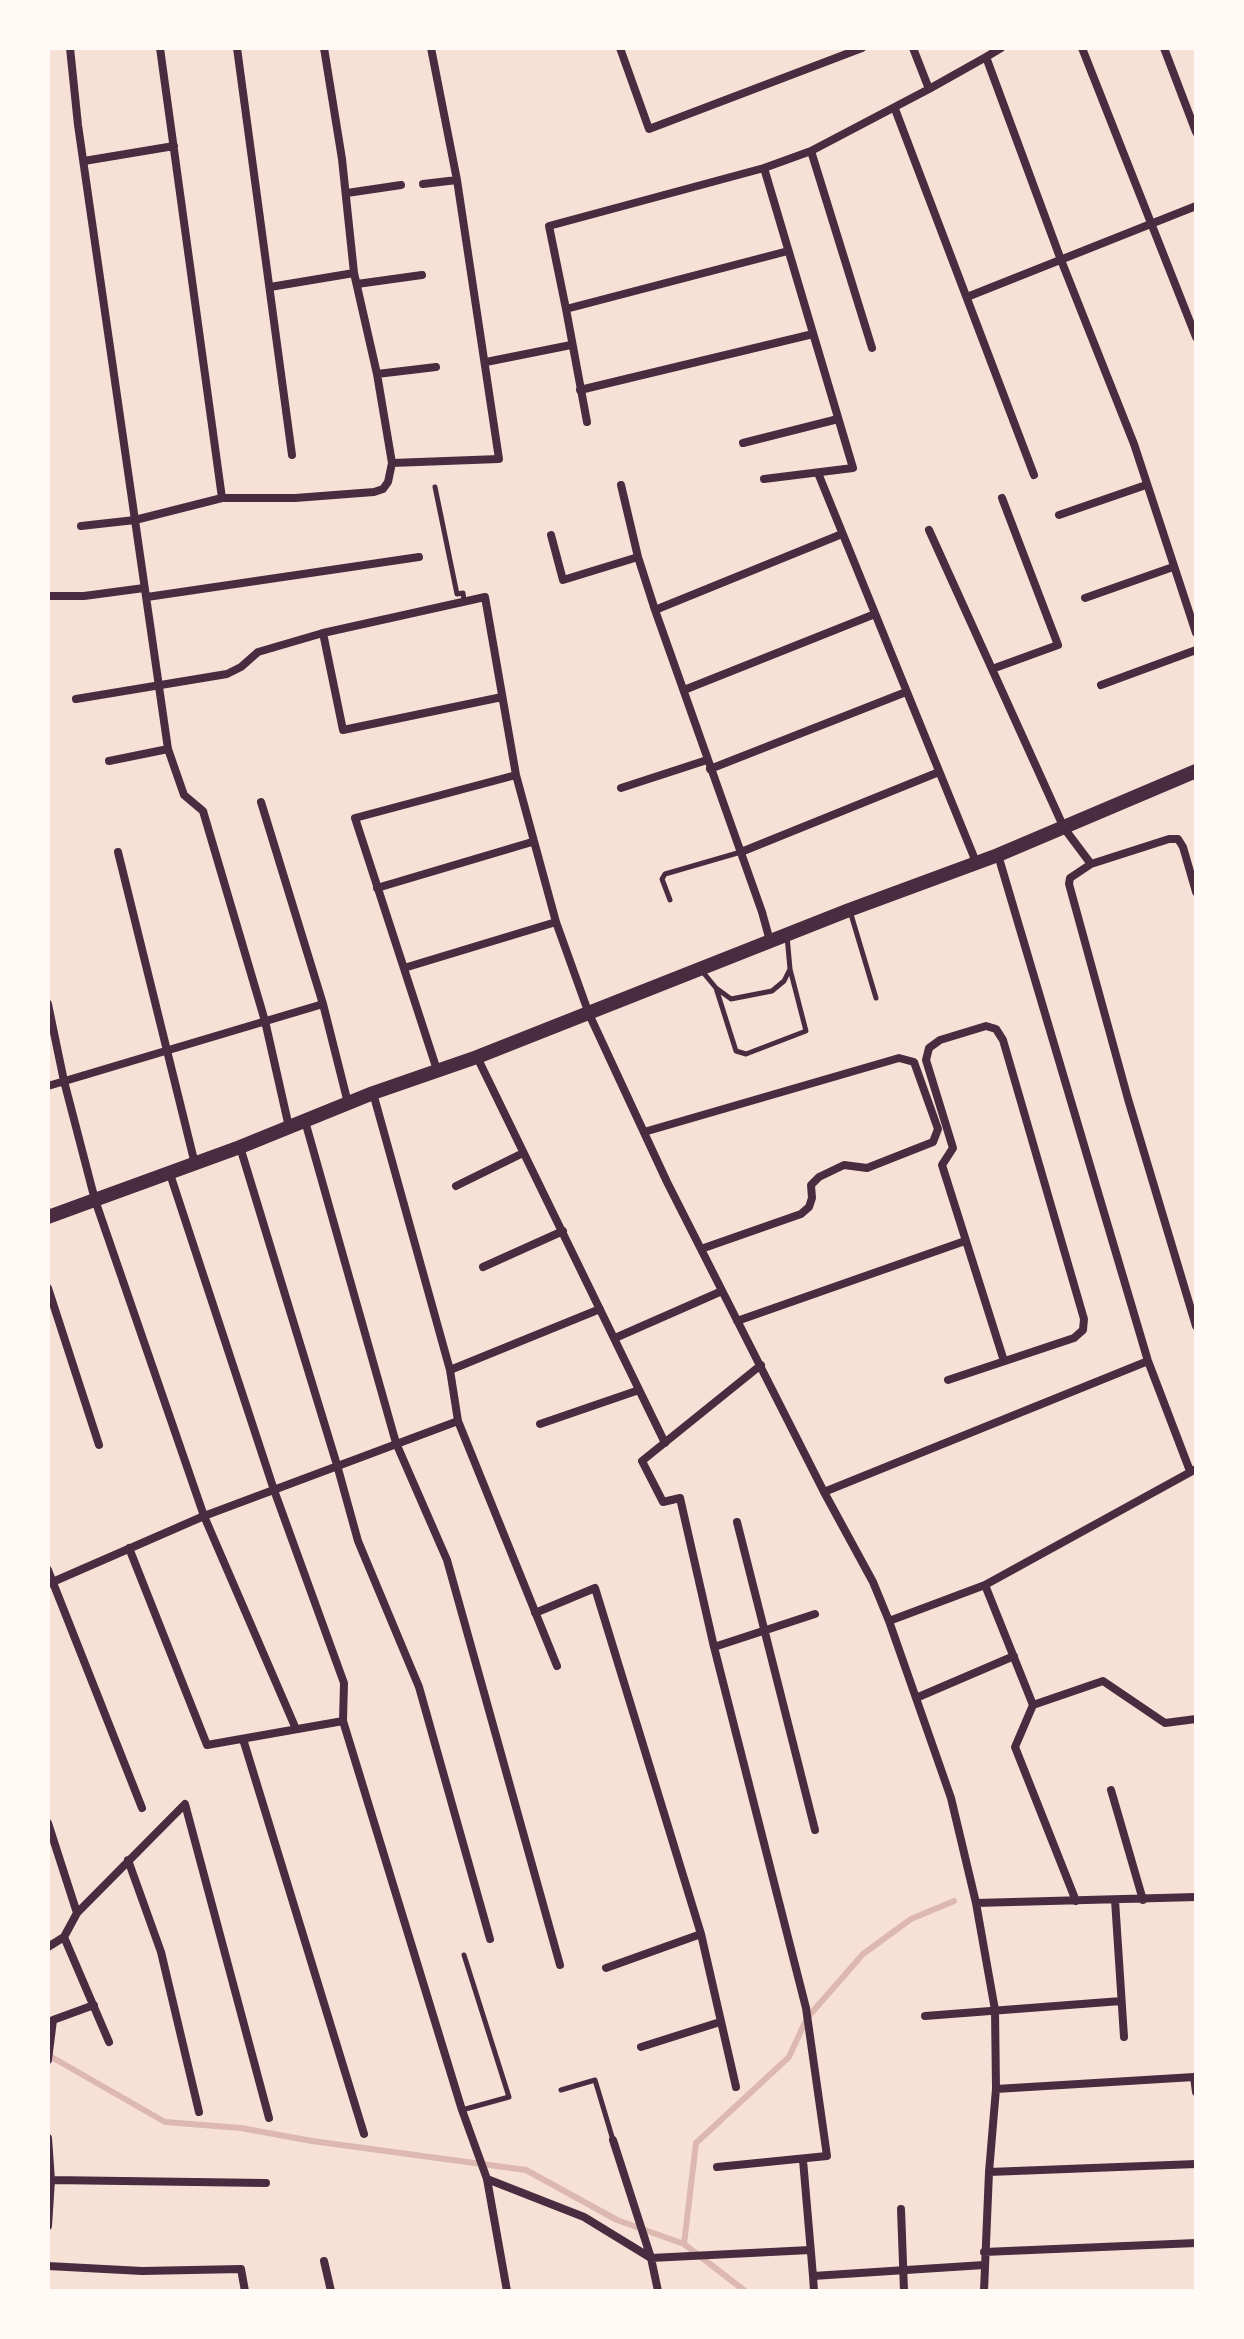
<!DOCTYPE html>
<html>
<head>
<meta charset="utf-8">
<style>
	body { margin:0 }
	#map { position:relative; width:1244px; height:2339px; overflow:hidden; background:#f7e1d7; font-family:"Archivo Narrow",sans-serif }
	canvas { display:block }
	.frame { position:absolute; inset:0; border:50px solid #fffaf5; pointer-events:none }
</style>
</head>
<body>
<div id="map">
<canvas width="1244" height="2339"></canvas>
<div class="frame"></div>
</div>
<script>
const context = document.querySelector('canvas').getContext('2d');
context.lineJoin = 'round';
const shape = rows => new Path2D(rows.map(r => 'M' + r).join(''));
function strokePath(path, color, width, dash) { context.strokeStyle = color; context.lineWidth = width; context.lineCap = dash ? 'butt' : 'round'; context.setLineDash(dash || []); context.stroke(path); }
strokePath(shape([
	[48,2055,165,2122,241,2128,312,2141,526,2170,617,2220,684,2244,745,2291],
	[684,2244,696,2143,789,2057,807,2018,863,1954,911,1919,954,1901]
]), '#dcb8b0', 6);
strokePath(shape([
	[435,487,457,594,463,593,464,600],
	[670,900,662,879,665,874,741,852],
	[850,911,876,998],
	[702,971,716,988,731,999,772,991,784,981,790,969,787,936],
	[716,988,736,1051,746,1054,806,1031,790,969],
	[561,2090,595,2080,613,2140],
	[462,2110,509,2097,464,1955]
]), '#4a2c40', 5);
strokePath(shape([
	[70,48,78,125,168,749,184,795,203,811,265,1021,289,1127],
	[160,48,222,498],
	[237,48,292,455],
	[620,48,649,129,862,48],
	[913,48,929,89,986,57,1061,260,1134,444,1196,633],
	[1082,48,1196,337],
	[1164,48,1196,132],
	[986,57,1001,48],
	[895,109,1034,475],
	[811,151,872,348],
	[84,161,174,146],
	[764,168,853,468,764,479],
	[423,184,457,180],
	[347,193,401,185],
	[788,251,566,309,549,226,764,168,811,151,929,89],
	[357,284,422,275],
	[270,287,354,273],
	[967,297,1196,206],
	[566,309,587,422],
	[486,362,571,345],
	[377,374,436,367],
	[580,390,813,334],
	[743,443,838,419],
	[392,463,499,459,457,180,431,48],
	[818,473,976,862],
	[621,485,638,557,655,610,762,912,770,941],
	[1059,515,1146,485],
	[81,526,135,520,222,498,295,498,374,492,383,489,388,482,392,463,377,374,354,273,342,159,324,48],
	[929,530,1064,828,1091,864],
	[551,535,563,580,638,557],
	[48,596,84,596,144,588],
	[147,597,419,557],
	[1085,598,1173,567],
	[655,610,842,534],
	[323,633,343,730,502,697],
	[992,669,1058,645,1002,498],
	[1101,685,1196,650],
	[684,690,875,614],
	[76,699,227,674,241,667,258,652,323,633,485,597,516,775,556,922,404,968],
	[109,761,168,749],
	[710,769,906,692],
	[621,788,707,760],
	[261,802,323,1004,348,1103],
	[118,852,195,1164],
	[741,852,939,772],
	[998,855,1148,1361,1190,1471],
	[377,888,532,842],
	[1196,892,1183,847,1178,839,1169,839,1091,864,1070,878,1069,884,1128,1099,1196,1326],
	[556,922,589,1014,667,1182,824,1492,873,1582,889,1621,951,1798,976,1903,995,2010,996,2089,989,2172,984,2291],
	[48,1004,64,1081,95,1200,204,1516,296,1729],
	[477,1057,665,1443],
	[437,1070,355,818,516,775],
	[48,1086,323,1004],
	[373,1093,450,1370,458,1421,557,1666],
	[305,1121,396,1443,447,1560,560,1965],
	[644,1132,899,1058,914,1062,938,1129,933,1142,867,1168,844,1165,819,1177,811,1185,812,1198,809,1207,801,1214,701,1249],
	[240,1147,337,1465,358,1541,419,1687,490,1939],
	[170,1174,274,1490,344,1683,343,1721,462,2110,487,2179,507,2291],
	[456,1186,523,1153],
	[483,1267,563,1231],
	[48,1288,99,1445],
	[737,1321,965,1241],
	[615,1338,722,1291],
	[450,1370,600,1309],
	[948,1380,1074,1338,1083,1330,1084,1319,1003,1040,996,1029,986,1026,940,1040,929,1048,926,1060,953,1148,942,1165,1004,1361],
	[540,1424,639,1390],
	[824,1492,1148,1361],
	[737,1522,815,1830],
	[129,1548,207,1745,343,1721],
	[48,1570,142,1808],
	[48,1584,204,1516,458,1421],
	[985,1585,1196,1469],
	[535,1613,595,1588,701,1934,736,2087],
	[889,1621,985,1585,1033,1705,1103,1681,1165,1723,1196,1719],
	[714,1647,815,1614],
	[916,1698,1014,1656],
	[1033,1705,1015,1747,1076,1901],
	[243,1739,364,2134],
	[1111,1790,1143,1900],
	[48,1823,77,1913],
	[128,1860,161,1952,199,2112],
	[1115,1900,1124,2037],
	[976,1903,1196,1897],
	[64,1937,109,2042],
	[48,1947,64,1937,77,1913,185,1804,269,2118],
	[606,1968,701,1934],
	[925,2016,1121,2001],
	[641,2047,720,2022],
	[48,2060,53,2020,94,2005],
	[996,2089,1194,2077,1196,2092],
	[48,2138,51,2180,48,2226],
	[613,2140,651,2258,658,2291],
	[803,2160,813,2276,984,2265],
	[717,2167,827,2156,806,2008,714,1647,680,1498,663,1502,642,1461,761,1365],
	[989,2172,1196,2164],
	[487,2179,584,2217,651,2258],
	[51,2180,266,2183],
	[901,2209,904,2291],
	[984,2252,1196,2243],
	[651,2258,810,2250],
	[324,2261,331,2291],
	[48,2266,142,2271,241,2269,245,2291],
	[813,2276,814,2291]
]), '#4a2c40', 8);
strokePath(shape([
	[48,1217,240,1147,373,1093,477,1057,849,910,998,855,1196,771]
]), '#4a2c40', 14);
</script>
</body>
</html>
